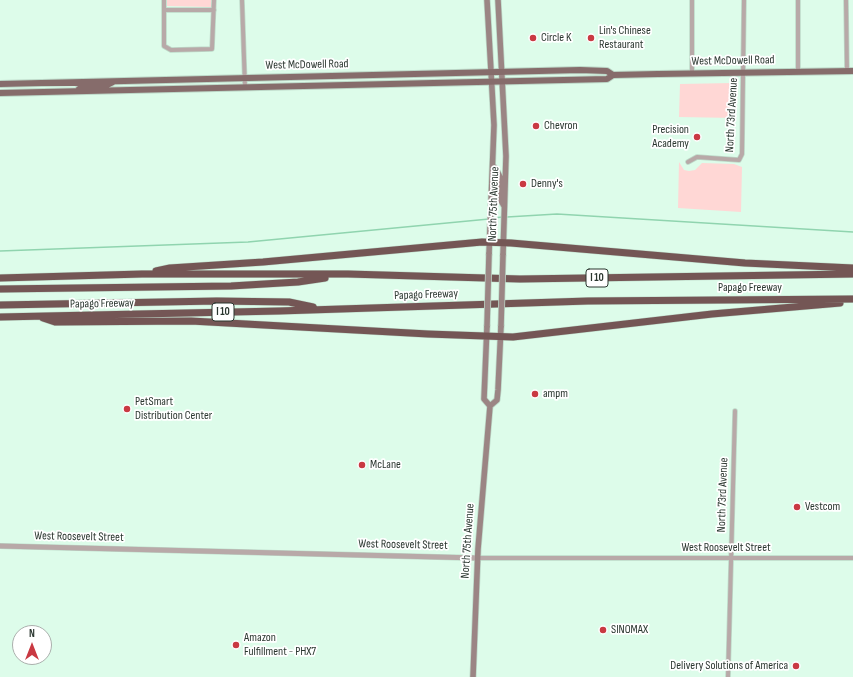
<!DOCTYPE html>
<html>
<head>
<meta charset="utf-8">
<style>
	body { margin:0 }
	#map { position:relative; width:853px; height:677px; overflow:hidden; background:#ddfcea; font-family:"Sofia Sans Condensed",sans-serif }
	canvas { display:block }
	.north { position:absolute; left:12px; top:625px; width:40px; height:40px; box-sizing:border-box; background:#fff; border:1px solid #aaafac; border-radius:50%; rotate:0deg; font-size:11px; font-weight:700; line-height:16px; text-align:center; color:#2a362f }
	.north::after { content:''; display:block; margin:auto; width:14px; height:18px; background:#c93942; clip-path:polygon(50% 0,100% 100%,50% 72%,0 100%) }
</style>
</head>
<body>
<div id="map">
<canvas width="853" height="677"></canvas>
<div class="north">N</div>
</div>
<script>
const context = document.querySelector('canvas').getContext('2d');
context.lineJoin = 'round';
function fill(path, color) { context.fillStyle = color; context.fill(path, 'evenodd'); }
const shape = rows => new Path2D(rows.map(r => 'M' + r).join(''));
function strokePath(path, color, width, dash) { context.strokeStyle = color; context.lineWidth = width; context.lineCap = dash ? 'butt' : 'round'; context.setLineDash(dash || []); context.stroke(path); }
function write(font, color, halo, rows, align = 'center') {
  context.font = font + ' "Sofia Sans Condensed",sans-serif'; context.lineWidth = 3.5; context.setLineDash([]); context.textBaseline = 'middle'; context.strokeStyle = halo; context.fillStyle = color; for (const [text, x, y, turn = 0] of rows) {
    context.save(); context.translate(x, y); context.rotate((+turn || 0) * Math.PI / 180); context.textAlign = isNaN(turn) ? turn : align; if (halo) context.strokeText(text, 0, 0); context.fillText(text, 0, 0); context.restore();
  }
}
fill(shape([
	[167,0,212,0,211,7,167,6],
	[732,83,736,87,735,118,679,117,680,84],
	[679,162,684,170,689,171,695,170,702,163,734,164,742,167,741,212,678,208]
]), '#ffd7d5');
strokePath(shape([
	[507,217,557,214,853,232],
	[493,218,503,217],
	[0,251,248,242,489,219]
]), '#90d4af', 1.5);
const minor = shape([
	[164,0,164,46,171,50,212,49,214,0],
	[242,0,245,87],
	[692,0,692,73],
	[798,0,798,71],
	[846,0,847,71],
	[164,10,214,10],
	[688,162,697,157,739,160,742,154,744,0],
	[477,558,853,558],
	[728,677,735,411]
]);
const tertiary = shape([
	[0,546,477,558]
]);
const secondary = shape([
	[487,0,494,125,489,254],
	[498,0,506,156,503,255],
	[493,166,496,169,500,177,500,199,504,206],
	[487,326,484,399,490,406],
	[473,677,478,549,490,406,497,400,498,390,501,326]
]);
const primary = shape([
	[0,84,580,70,607,71,613,75],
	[79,89,87,87,107,85,113,82],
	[0,93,607,79,613,75,658,74,853,71]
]);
const motorway = shape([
	[156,271,170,268,263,262,482,242,511,243,745,263,853,268],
	[0,278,142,274,348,274,520,279,853,274],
	[0,289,231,286,298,282,325,278],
	[0,305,217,301,289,302,313,307],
	[0,317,279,311,588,301,853,299],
	[43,318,55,322,191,321,428,334,513,337,712,314,840,303]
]);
strokePath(minor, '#bdd8c8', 5.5);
strokePath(tertiary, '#bdd8c8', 6);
strokePath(secondary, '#bdd8c8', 7);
strokePath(primary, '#bdd8c8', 8);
strokePath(motorway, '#bdd8c8', 8);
strokePath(minor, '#b8a9a8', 4);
strokePath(tertiary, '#b8a9a8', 5);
strokePath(secondary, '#9b8584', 5.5);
strokePath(primary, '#866c6b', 6);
strokePath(motorway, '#745655', 7);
const secondaryBridge = shape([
	[487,326,489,254],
	[501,326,503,255]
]);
strokePath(secondaryBridge, '#bdd8c8', 7, []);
strokePath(secondaryBridge, '#9b8584', 5.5);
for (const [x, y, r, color] of [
	[533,38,4,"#c93942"],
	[591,38,4,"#c93942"],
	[536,126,4,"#c93942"],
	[697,137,4,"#c93942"],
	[523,184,4,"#c93942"],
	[535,394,4,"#c93942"],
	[127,409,4,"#c93942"],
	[362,465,4,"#c93942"],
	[797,507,4,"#c93942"],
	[603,630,4,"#c93942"],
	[236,645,4,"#c93942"],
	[796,666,4,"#c93942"]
]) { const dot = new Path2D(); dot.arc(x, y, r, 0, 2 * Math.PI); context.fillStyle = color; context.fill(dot); strokePath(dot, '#fff', 1.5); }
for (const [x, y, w] of [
	[597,278,22],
	[223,312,22]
]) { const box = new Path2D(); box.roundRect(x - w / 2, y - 9, w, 18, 3); context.fillStyle = '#fff'; context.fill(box); strokePath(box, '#2a362f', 1); }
write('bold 11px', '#2a362f', null, [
	["I 10",597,278],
	["I 10",223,312]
]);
write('12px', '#2a362f', '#fff', [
	["Lin's Chinese",599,31],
	["Restaurant",599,45],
	["Circle K",541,38],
	["Chevron",544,126],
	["Precision",689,130,"right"],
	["Academy",689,144,"right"],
	["Denny's",531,184],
	["ampm",543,394],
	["PetSmart",135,402],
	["Distribution Center",135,416],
	["McLane",370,465],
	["Vestcom",805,507],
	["SINOMAX",611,630],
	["Amazon",244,638],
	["Fulfillment - PHX7",244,652],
	["Delivery Solutions of America",788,666,"right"]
], 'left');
write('12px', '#2a362f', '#fff', [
	["West McDowell Road",733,61,-1],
	["West McDowell Road",307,65,-1],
	["North 73rd Avenue",732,115,-87],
	["North 75th Avenue",494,204,-88],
	["Papago Freeway",750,288],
	["Papago Freeway",426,295,-2],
	["Papago Freeway",102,304,-1],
	["North 73rd Avenue",723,495,-88],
	["West Roosevelt Street",79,537,1],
	["North 75th Avenue",468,541,-86],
	["West Roosevelt Street",403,545,1],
	["West Roosevelt Street",726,548]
]);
</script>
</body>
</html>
